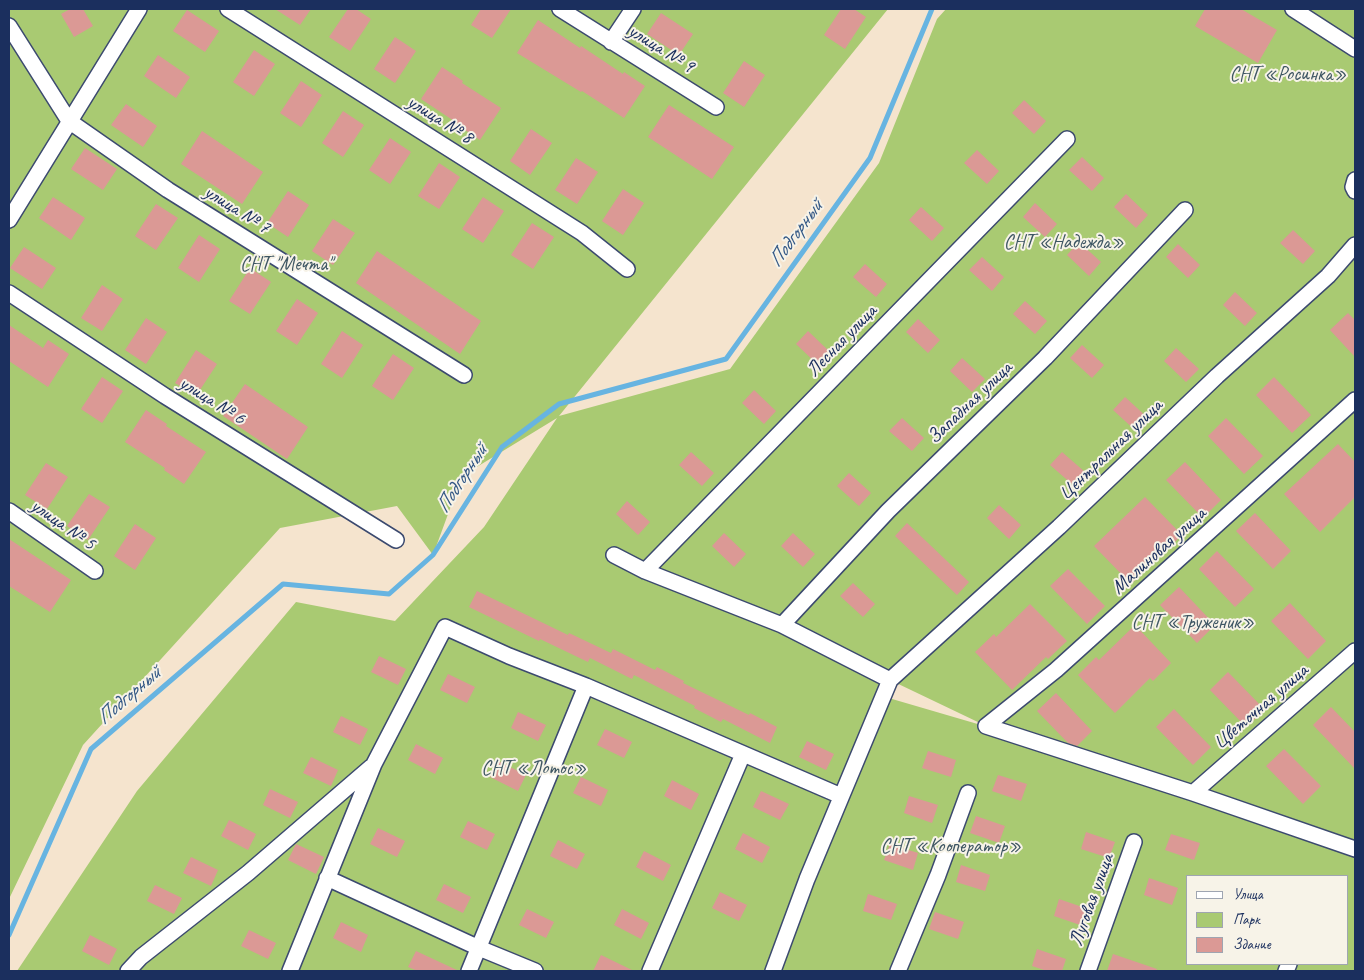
<!DOCTYPE html>
<html>
<head>
<meta charset="utf-8">
<style>
	body { margin:0 }
	#map { position:relative; width:1364px; height:980px; overflow:hidden; background:#f5e4ce; font-family:Caveat,sans-serif }
	canvas { display:block }
	.frame { position:absolute; inset:0; border:10px solid #1b2f5e; pointer-events:none }
	.legend { position:absolute; left:1186px; top:875px; width:162px; height:90px; box-sizing:border-box; background:#f7f3e8; border:1px solid #9fa5b1; margin:0; padding:6px 9px; list-style:none; font-size:15px; color:#1b2f5e }
	.legend li { display:flex; align-items:center; gap:10px; height:25px }
	.legend b { width:25px; border:1px solid #9fa5b1 }
</style>
</head>
<body>
<div id="map">
<canvas width="1364" height="980"></canvas>
<div class="frame"></div>
<ul class="legend">
<li><b style="height:6px;background:#fff"></b>Улица</li>
<li><b style="height:14px;background:#a9ca72"></b>Парк</li>
<li><b style="height:14px;background:#db9995"></b>Здание</li>
</ul>
</div>
<script>
const context = document.querySelector('canvas').getContext('2d');
context.lineJoin = 'round';
function fill(path, color) { context.fillStyle = color; context.fill(path, 'evenodd'); }
const shape = rows => new Path2D(rows.map(r => 'M' + r).join(''));
function strokePath(path, color, width, dash) { context.strokeStyle = color; context.lineWidth = width; context.lineCap = dash ? 'butt' : 'round'; context.setLineDash(dash || []); context.stroke(path); }
function write(font, color, halo, rows, align = 'center') {
  context.font = font + ' Caveat,sans-serif'; context.lineWidth = 4; context.setLineDash([]); context.textBaseline = 'middle'; context.strokeStyle = halo; context.fillStyle = color; for (const [text, x, y, turn = 0] of rows) {
    context.save(); context.translate(x, y); context.rotate((+turn || 0) * Math.PI / 180); context.textAlign = isNaN(turn) ? turn : align; if (halo) context.strokeText(text, 0, 0); context.fillText(text, 0, 0); context.restore();
  }
}
fill(shape([
	[9,9,888,9,559,416,730,369,879,163,937,19,946,9,1355,9,1355,971,17,971,137,791,296,602,395,621,484,527,557,418,462,476,433,555,397,506,280,528,83,745,9,899],
	[890,680,982,724,981,725,875,694],
	[1188,876,1348,876,1348,964,1188,964]
]), '#a9ca72');
strokePath(shape([
	[9,935,91,749,283,584,389,594,433,555,502,447,559,404,726,359,870,158,932,9]
]), '#67b4e1', 5);
fill(shape([
	[70,9,83,9,93,26,74,37,61,14],
	[275,9,311,9,300,25],
	[348,9,356,9,371,19,350,51,329,37],
	[481,9,511,9,492,38,471,25],
	[841,9,854,9,866,17,845,49,824,35],
	[1205,9,1241,9,1277,30,1258,63,1195,26],
	[187,10,219,31,205,52,173,31],
	[661,13,693,34,679,55,647,34],
	[538,20,580,48,581,46,623,74,624,72,645,86,624,118,582,91,581,92,517,53],
	[395,37,416,51,395,83,374,69],
	[254,50,275,64,254,96,233,82],
	[158,55,190,77,176,98,144,76],
	[744,61,765,75,744,107,723,93],
	[442,67,463,81,462,83,501,108,480,140,459,126,460,125,421,99],
	[301,81,322,95,301,127,280,113],
	[1024,100,1046,121,1034,134,1012,113],
	[126,104,157,126,143,147,111,125],
	[669,105,734,147,712,179,648,137],
	[343,111,364,125,343,157,322,143],
	[531,129,552,143,530,175,510,161],
	[202,131,263,172,242,204,181,164],
	[390,138,411,152,390,184,369,170],
	[85,148,117,169,103,190,71,169],
	[977,150,999,171,987,184,964,163],
	[1082,157,1104,178,1092,191,1069,170],
	[576,158,598,172,577,204,555,190],
	[439,163,460,177,439,209,418,196],
	[623,189,644,203,623,235,602,221],
	[288,191,309,205,288,237,267,223],
	[1126,194,1148,215,1136,228,1114,207],
	[53,197,85,218,71,240,39,218],
	[483,197,504,211,483,243,462,229],
	[1035,203,1057,224,1045,237,1023,217],
	[156,204,178,218,156,250,135,236],
	[921,207,944,228,932,241,909,220],
	[333,219,355,233,333,265,312,251],
	[532,223,554,237,533,269,511,255],
	[1293,230,1315,251,1303,264,1280,243],
	[199,235,220,249,199,282,178,268],
	[1079,242,1101,262,1089,276,1067,255],
	[1178,244,1200,265,1188,278,1166,257],
	[24,247,56,268,42,289,10,268],
	[377,251,481,321,460,354,356,283],
	[982,257,1004,277,992,291,969,270],
	[865,264,887,284,876,297,853,277],
	[250,268,271,282,250,314,229,301],
	[102,285,123,299,102,331,81,318],
	[1235,292,1257,313,1245,326,1223,305],
	[297,299,318,313,297,345,276,331],
	[1025,301,1047,321,1035,334,1013,314],
	[1348,313,1355,320,1355,357,1330,330],
	[146,318,167,332,146,364,125,350],
	[918,319,940,340,928,353,906,332],
	[9,325,43,348,48,340,69,354,48,387,9,361],
	[342,331,363,345,342,378,321,364],
	[808,331,830,352,818,365,796,344],
	[1082,345,1104,365,1092,378,1070,358],
	[1176,348,1199,369,1186,382,1164,361],
	[196,350,217,364,196,396,175,383],
	[393,354,414,368,393,400,372,386],
	[962,358,985,379,972,392,950,371],
	[102,377,123,391,102,423,81,409],
	[1274,377,1311,415,1292,433,1256,395],
	[245,384,308,427,287,459,223,416],
	[754,390,776,411,764,424,742,403],
	[1125,397,1148,418,1136,431,1113,410],
	[146,410,167,424,166,426,206,452,184,484,164,470,165,468,125,442],
	[902,418,924,438,912,451,889,431],
	[1226,418,1263,456,1244,474,1208,436],
	[1338,444,1355,462,1355,497,1320,532,1284,494],
	[691,452,714,473,702,486,679,465],
	[1062,452,1085,472,1073,485,1050,465],
	[1185,462,1221,500,1203,518,1166,480],
	[46,463,68,477,47,509,25,495],
	[849,473,871,493,859,506,837,486],
	[89,494,110,507,88,540,67,526],
	[1145,497,1182,535,1131,584,1094,546],
	[627,501,650,522,638,535,616,514],
	[999,505,1021,525,1009,539,987,518],
	[1255,513,1291,551,1273,569,1236,531],
	[907,523,969,582,957,595,895,536],
	[135,524,156,538,135,570,114,556],
	[724,533,746,554,734,567,712,546],
	[793,533,815,554,803,567,781,546],
	[9,539,71,580,50,612,9,586],
	[1217,551,1254,589,1235,607,1199,569],
	[1068,569,1105,606,1087,624,1050,586],
	[853,583,875,604,863,617,840,596],
	[1179,587,1215,625,1197,643,1160,605],
	[477,591,568,635,569,633,611,653,613,649,655,670,657,667,684,681,683,683,749,715,750,713,777,727,770,743,723,719,721,722,694,708,695,706,634,675,632,679,590,658,588,662,540,639,539,641,469,607],
	[1290,603,1326,641,1308,659,1271,621],
	[1030,604,1067,641,1048,659,1046,657,1012,690,975,652,994,634,996,637],
	[1135,625,1171,663,1153,681,1150,678,1115,713,1078,675,1096,657,1099,660],
	[379,656,406,669,398,685,371,672],
	[1228,672,1265,710,1246,727,1210,690],
	[448,674,475,687,467,703,440,690],
	[1056,693,1092,731,1077,746,1068,743,1037,711],
	[1331,707,1355,732,1355,769,1313,725],
	[1174,709,1211,747,1193,765,1156,727],
	[518,712,546,725,538,741,511,728],
	[341,716,368,729,360,745,333,732],
	[605,729,632,742,624,758,597,745],
	[807,741,834,754,826,770,799,757],
	[416,744,443,758,435,774,408,760],
	[1284,749,1321,786,1303,804,1266,766],
	[928,751,956,760,951,777,922,768],
	[311,757,338,770,331,786,303,773],
	[498,761,526,775,518,791,490,777],
	[998,775,1027,784,1021,801,992,791],
	[581,777,608,790,601,806,573,793],
	[672,780,699,794,691,810,664,796],
	[270,789,298,802,290,818,263,805],
	[761,791,789,804,780,820,753,807],
	[909,796,938,805,932,823,904,813],
	[976,816,1005,826,999,843,970,833],
	[229,820,256,834,248,850,221,836],
	[468,821,495,834,487,850,460,837],
	[378,828,405,841,397,857,370,844],
	[1086,832,1115,842,1109,858,1081,849],
	[743,833,770,847,762,863,735,849],
	[1171,834,1200,843,1194,860,1165,850],
	[558,840,585,854,577,869,550,856],
	[296,844,324,857,316,874,288,860],
	[890,844,918,853,913,870,884,860],
	[644,851,671,865,663,881,636,867],
	[191,857,218,870,211,886,183,873],
	[961,865,990,875,985,891,956,882],
	[1149,878,1178,888,1172,905,1144,895],
	[444,884,471,897,463,913,436,900],
	[155,885,182,898,174,914,147,901],
	[720,892,747,905,739,921,712,908],
	[868,894,897,904,891,920,863,911],
	[1059,899,1088,909,1083,926,1054,916],
	[527,909,554,922,546,938,519,925],
	[622,909,649,923,641,939,614,925],
	[935,912,964,922,958,939,929,929],
	[341,922,368,935,361,952,333,938],
	[249,930,276,943,268,959,241,946],
	[90,935,117,949,109,965,82,951],
	[1037,949,1066,959,1062,971,1047,971,1032,966],
	[416,951,459,971,418,971,408,967],
	[1113,954,1157,969,1156,971,1107,971],
	[601,955,634,971,593,971]
]), '#db9995');
const minor = shape([
	[228,9,582,233,627,269],
	[560,9,716,107],
	[1293,9,1355,49],
	[9,26,69,121,168,190,464,375],
	[611,42,633,9],
	[1355,180,1353,187,1355,191],
	[9,220,139,9],
	[9,293,165,396,396,540],
	[9,511,95,571],
	[614,555,645,571,782,625,890,680],
	[645,571,1067,139],
	[782,625,888,511,1045,358,1185,210],
	[986,726,1056,670,1355,400],
	[986,726,1193,793,1355,849],
	[1193,793,1355,651],
	[327,878,479,948,535,971],
	[128,971,141,957,248,873,371,767],
	[290,971,374,764,445,627,509,656,586,686,841,796],
	[469,971,586,686],
	[650,971,743,754],
	[773,971,807,879,890,680,1059,527,1217,376,1328,276,1355,245],
	[898,971,938,875,968,793],
	[1088,971,1134,842],
	[1286,971,1289,964]
]);
strokePath(minor, '#3c4a6f', 18);
strokePath(minor, '#fff', 15);
write('20px', '#1b2f5e', '#f7f3e8', [
	["улица № 9",661,49,32],
	["улица № 8",440,120,32],
	["улица № 7",237,210,32],
	["Лесная улица",842,341,-46],
	["улица № 6",212,401,32],
	["Западная улица",970,403,-44],
	["Центральная улица",1111,450,-44],
	["улица № 5",63,525,35],
	["Малиновая улица",1159,551,-42],
	["Цветочная улица",1261,707,-41],
	["Луговая улица",1092,900,-70]
]);
write('20px', '#3e5663', '#f7f3e8', [
	["СНТ «Росинка»",1288,75],
	["СНТ «Надежда»",1064,243],
	["СНТ \"Мечта\"",286,265],
	["СНТ «Труженик»",1193,623],
	["СНТ «Лотос»",534,769],
	["СНТ «Кооператор»",951,847]
]);
write('italic 21px', '#325785', '#f7f3e8', [
	["Подгорный",796,234,-54],
	["Подгорный",462,479,-57],
	["Подгорный",129,696,-41]
]);
</script>
</body>
</html>
